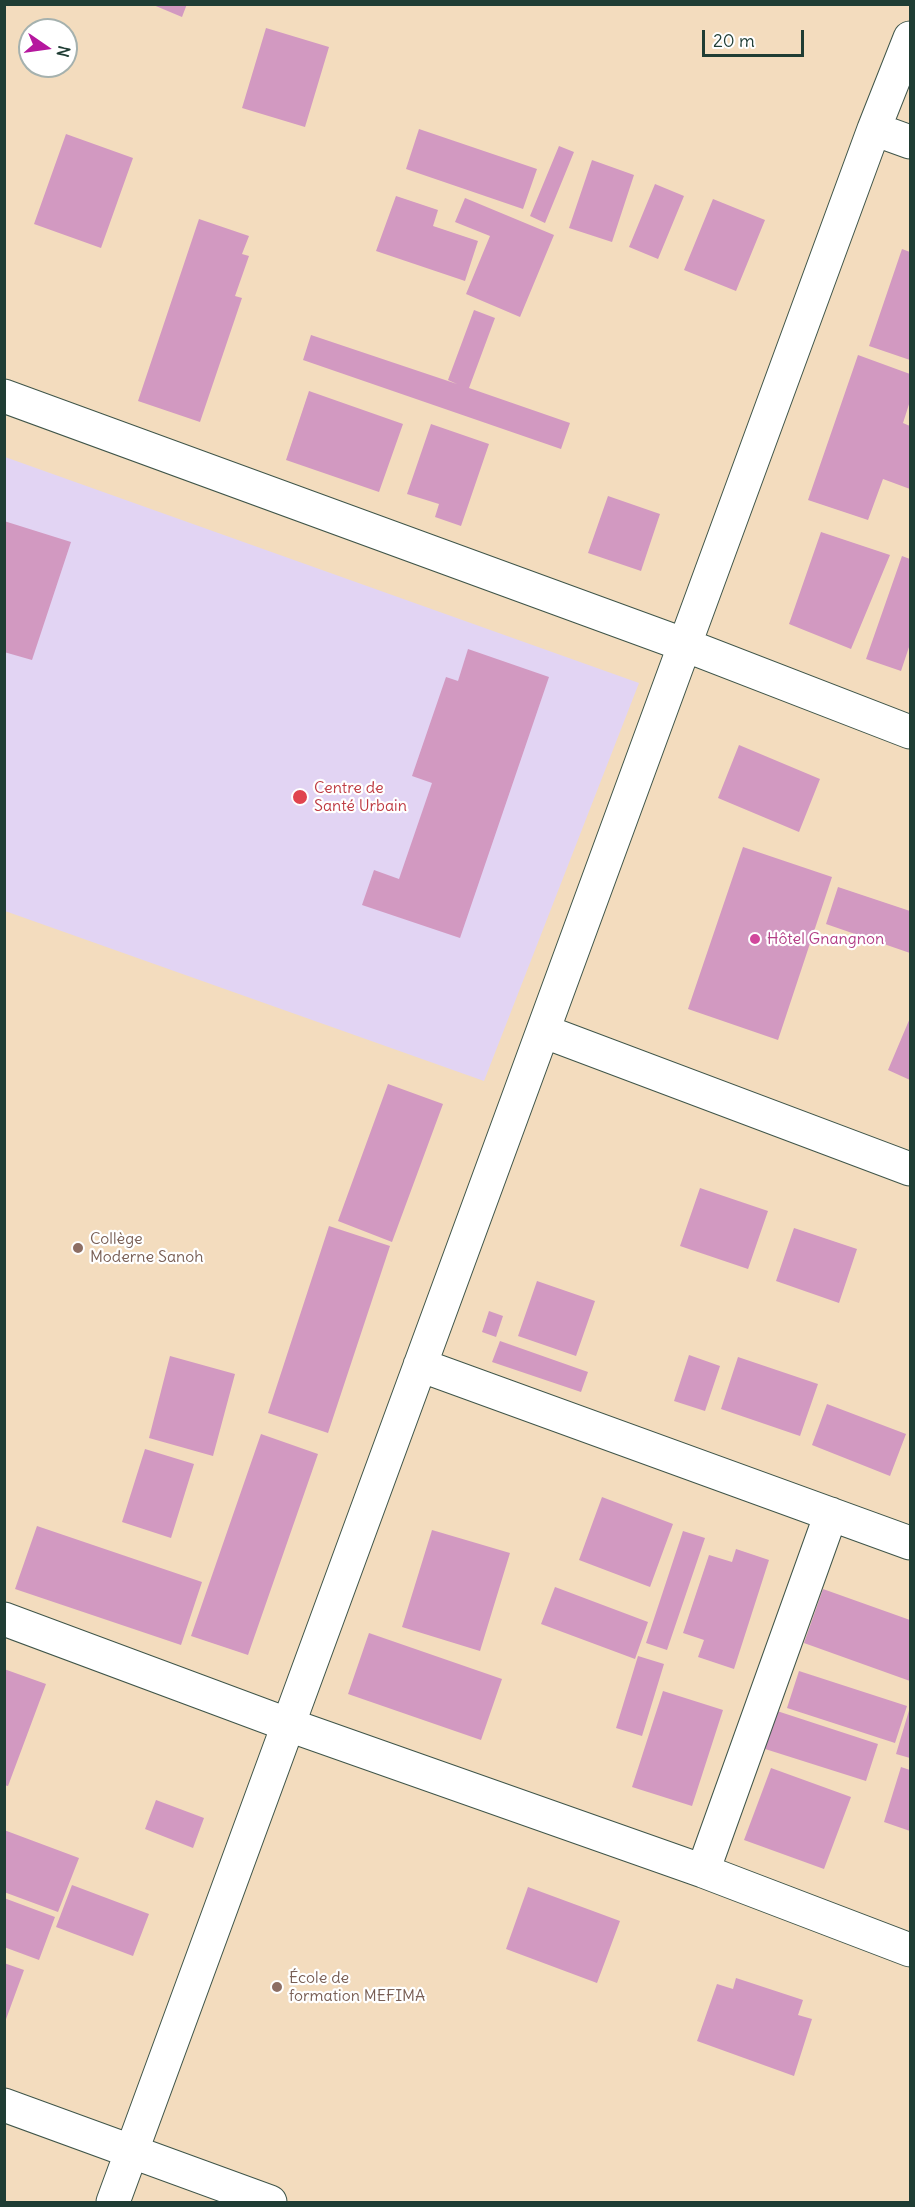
<!DOCTYPE html>
<html>
<head>
<meta charset="utf-8">
<style>
	body { margin:0 }
	#map { position:relative; width:915px; height:2207px; overflow:hidden; background:#f3dcbe; font-family:Delius,sans-serif }
	canvas { display:block }
	.frame { position:absolute; inset:0; border:6px solid #1f3d34; pointer-events:none }
	.north { position:absolute; left:18px; top:18px; width:60px; height:60px; box-sizing:border-box; background:#fff; border:2px solid #a5b1ae; border-radius:50%; rotate:103deg; font-size:16px; font-weight:700; line-height:24px; text-align:center; color:#1f3d34 }
	.north::after { content:''; display:block; margin:auto; width:21px; height:27px; background:#b5179e; clip-path:polygon(50% 0,100% 100%,50% 72%,0 100%) }
	.scale { position:absolute; left:702px; top:30px; width:102px; height:27px; box-sizing:border-box; border:3px solid #1f3d34; border-top:0; padding-left:8px; font-size:18px; line-height:21px; white-space:nowrap; color:#1f3d34; -webkit-text-stroke:4px #fff; paint-order:stroke }
</style>
</head>
<body>
<div id="map">
<canvas width="915" height="2207"></canvas>
<div class="frame"></div>
<div class="north">N</div>
<div class="scale">20 m</div>
</div>
<script>
const context = document.querySelector('canvas').getContext('2d');
context.lineJoin = 'round';
function fill(path, color) { context.fillStyle = color; context.fill(path, 'evenodd'); }
const shape = rows => new Path2D(rows.map(r => 'M' + r).join(''));
function strokePath(path, color, width, dash) { context.strokeStyle = color; context.lineWidth = width; context.lineCap = dash ? 'butt' : 'round'; context.setLineDash(dash || []); context.stroke(path); }
function write(font, color, halo, rows, align = 'center') {
  context.font = font + ' Delius,sans-serif'; context.lineWidth = 4.5; context.setLineDash([]); context.textBaseline = 'middle'; context.strokeStyle = halo; context.fillStyle = color; for (const [text, x, y, turn = 0] of rows) {
    context.save(); context.translate(x, y); context.rotate((+turn || 0) * Math.PI / 180); context.textAlign = isNaN(turn) ? turn : align; if (halo) context.strokeText(text, 0, 0); context.fillText(text, 0, 0); context.restore();
  }
}
fill(shape([
	[5,457,639,683,484,1081,5,911]
]), '#e2d4f3');
fill(shape([
	[151,4,187,4,182,17],
	[266,28,329,47,305,127,242,108],
	[419,129,537,169,523,209,406,169],
	[66,134,133,158,101,248,34,224],
	[559,146,574,152,545,223,530,216],
	[592,160,634,175,612,242,569,228],
	[655,184,684,196,658,259,629,247],
	[396,196,438,210,433,226,478,241,465,281,376,251],
	[465,198,554,235,520,317,466,294,490,236,455,222],
	[713,199,765,220,736,291,684,270],
	[199,219,249,236,242,254,249,256,235,296,242,298,200,422,138,401],
	[902,249,910,252,910,360,869,346],
	[474,310,495,318,469,388,570,423,561,449,303,360,311,335,457,384,448,380],
	[858,355,910,374,910,401,903,423,910,426,910,489,883,479,868,520,808,500],
	[309,391,403,424,379,492,286,460],
	[431,424,489,444,461,526,435,517,439,504,407,494],
	[608,496,660,514,641,571,588,553],
	[4,521,71,542,32,660,4,652],
	[821,532,890,555,851,649,789,624],
	[902,556,910,559,910,644,901,671,866,659],
	[468,649,549,677,460,938,362,905,374,870,399,879,432,783,412,776,446,677,458,681],
	[739,745,820,779,799,832,718,798],
	[743,847,832,877,778,1040,688,1009],
	[838,887,910,911,910,953,826,924],
	[910,1018,910,1080,888,1070],
	[388,1084,443,1104,392,1242,338,1221],
	[700,1188,768,1211,748,1269,680,1246],
	[329,1226,390,1246,328,1433,268,1413],
	[794,1228,857,1249,839,1303,776,1281],
	[537,1281,595,1301,576,1356,518,1336],
	[489,1311,503,1316,496,1337,482,1332],
	[500,1341,588,1372,581,1392,492,1362],
	[689,1355,720,1366,705,1411,674,1401],
	[170,1356,235,1374,213,1456,149,1438],
	[738,1357,818,1384,800,1436,721,1409],
	[827,1404,906,1434,890,1476,812,1445],
	[261,1434,318,1454,248,1655,191,1636],
	[145,1449,194,1464,171,1538,122,1522],
	[602,1497,673,1524,650,1587,579,1560],
	[37,1526,202,1582,181,1645,15,1589],
	[432,1530,510,1553,480,1651,402,1627],
	[683,1531,705,1538,667,1650,646,1643],
	[736,1549,769,1560,734,1669,698,1657,704,1640,683,1633,709,1555,732,1562],
	[555,1587,648,1622,635,1659,541,1624],
	[823,1589,910,1620,910,1681,804,1643],
	[369,1633,502,1679,481,1740,348,1694],
	[638,1656,664,1664,642,1736,616,1728],
	[4,1669,46,1684,8,1786,4,1785],
	[799,1671,907,1706,895,1743,787,1708],
	[663,1691,723,1710,692,1806,632,1787],
	[910,1707,910,1758,896,1754],
	[774,1710,878,1744,866,1781,762,1748],
	[901,1767,910,1770,910,1831,884,1822],
	[771,1768,851,1797,824,1869,744,1840],
	[156,1800,204,1818,193,1848,145,1829],
	[4,1830,79,1858,58,1912,4,1892],
	[72,1885,149,1914,133,1956,56,1927],
	[528,1887,620,1921,597,1983,506,1949],
	[4,1898,55,1917,39,1960,4,1947],
	[4,1963,24,1970,5,2022,4,2022],
	[736,1978,803,2000,798,2015,812,2019,794,2076,697,2041,717,1984,733,1989]
]), '#d299c1');
const street = shape([
	[874,129,910,142],
	[4,396,685,645,910,732],
	[543,1031,910,1169],
	[420,1365,910,1543],
	[4,1619,289,1725,703,1871,910,1950],
	[703,1871,831,1514],
	[4,2105,270,2202],
	[113,2202,874,129,910,38]
]);
strokePath(street, '#3f5549', 35);
strokePath(street, '#fff', 33);
for (const [x, y, r, color] of [
	[300,797,8,"#e0444e"],
	[755,939,6,"#d1479c"],
	[78,1248,6,"#8d6e63"],
	[277,1987,6,"#8d6e63"]
]) { const dot = new Path2D(); dot.arc(x, y, r, 0, 2 * Math.PI); context.fillStyle = color; context.fill(dot); strokePath(dot, '#fff', 2); }
write('16px', '#be3a42', '#fff', [
	["Centre de",314,788],
	["Santé Urbain",314,806]
], 'left');
write('16px', '#b23c85', '#fff', [
	["Hôtel Gnangnon",767,939]
], 'left');
write('16px', '#785e54', '#fff', [
	["Collège",90,1239],
	["Moderne Sanoh",90,1257],
	["École de",289,1978],
	["formation MEFIMA",289,1996]
], 'left');
</script>
</body>
</html>
